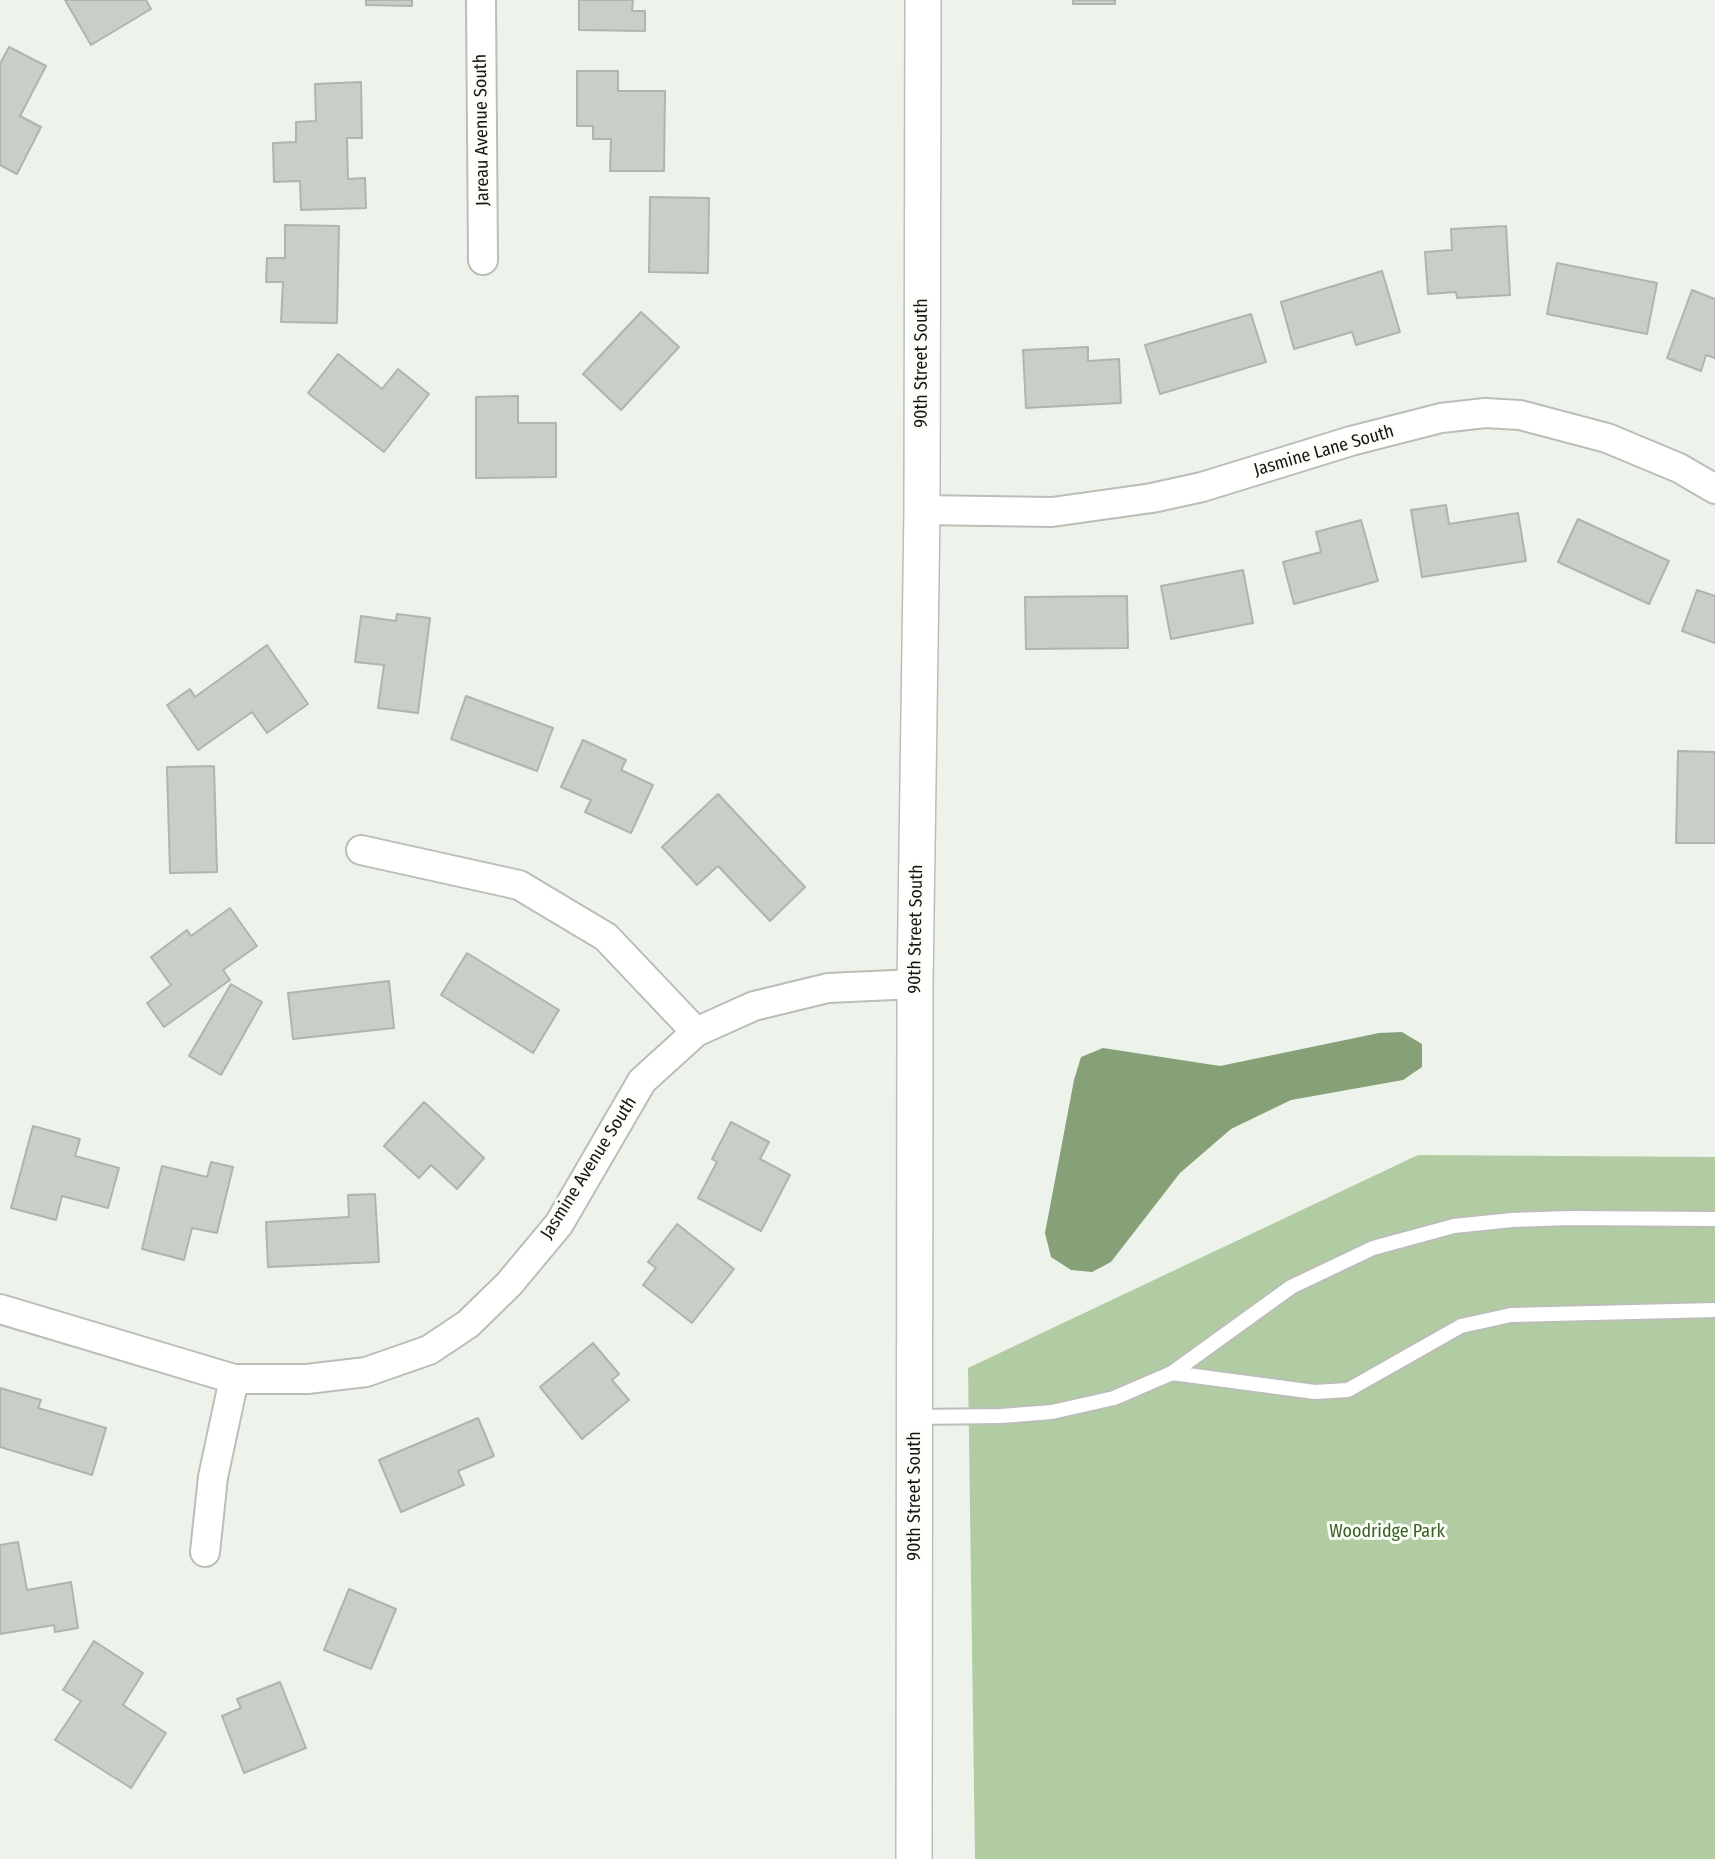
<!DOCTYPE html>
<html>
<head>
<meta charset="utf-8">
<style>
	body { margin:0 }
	canvas { display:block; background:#edf2eb }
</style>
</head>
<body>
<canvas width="1715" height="1859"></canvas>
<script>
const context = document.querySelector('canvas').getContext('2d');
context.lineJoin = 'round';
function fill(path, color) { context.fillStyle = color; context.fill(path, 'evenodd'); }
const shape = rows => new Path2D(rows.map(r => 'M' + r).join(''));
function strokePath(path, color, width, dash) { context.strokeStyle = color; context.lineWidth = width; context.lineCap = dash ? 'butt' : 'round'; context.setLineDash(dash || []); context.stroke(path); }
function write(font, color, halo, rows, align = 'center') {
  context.font = font + ' "Fira Sans Condensed",sans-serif'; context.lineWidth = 6; context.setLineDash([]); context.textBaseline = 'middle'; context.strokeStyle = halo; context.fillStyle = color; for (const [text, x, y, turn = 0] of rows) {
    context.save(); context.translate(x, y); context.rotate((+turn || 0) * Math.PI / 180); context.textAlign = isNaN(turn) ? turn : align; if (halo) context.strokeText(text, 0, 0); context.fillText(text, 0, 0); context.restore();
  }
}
fill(shape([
	[1418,1155,1715,1157,1715,1859,975,1859,968,1368]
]), '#b1cca2');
fill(shape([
	[1402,1032,1422,1044,1422,1067,1403,1080,1291,1100,1231,1129,1180,1173,1111,1262,1092,1272,1071,1270,1051,1257,1045,1233,1074,1080,1081,1057,1103,1048,1220,1066,1379,1033]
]), '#86a078');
const building = shape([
	[65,0,146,0,151,9,91,45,65,0],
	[366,0,412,0,412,6,366,5,366,0],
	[579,0,633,0,632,11,645,11,645,31,579,30,579,0],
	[1073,0,1115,0,1115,4,1073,4,1073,0],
	[9,47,46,66,20,116,41,127,17,174,0,165,0,64,9,47],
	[577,71,618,71,618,91,665,91,664,171,610,171,611,139,593,139,593,126,577,126,577,71],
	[361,82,362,138,347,138,348,179,365,178,366,208,301,210,300,181,274,182,273,143,296,142,296,122,316,121,315,84,361,82],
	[650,197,709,198,708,273,649,272,650,197],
	[285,225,339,226,337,323,281,322,283,282,266,282,267,258,285,258,285,225],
	[1506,226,1510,295,1457,298,1456,292,1428,294,1425,252,1452,250,1451,229,1506,226],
	[1557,263,1657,283,1647,334,1547,314,1557,263],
	[1382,271,1400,332,1356,345,1352,332,1294,349,1281,302,1382,271],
	[1692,290,1715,299,1715,358,1706,355,1701,371,1667,358,1692,290],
	[641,312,679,347,621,410,583,374,641,312],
	[1251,314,1266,362,1160,394,1145,345,1251,314],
	[1088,347,1088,361,1119,359,1121,403,1026,408,1023,350,1088,347],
	[338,354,382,389,398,369,429,394,384,452,308,393,338,354],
	[518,396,518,423,556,423,556,477,476,478,476,397,518,396],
	[1446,505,1449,524,1518,513,1526,561,1422,577,1411,510,1446,505],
	[1578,519,1669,561,1649,604,1558,562,1578,519],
	[1361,520,1378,581,1294,604,1283,562,1321,552,1316,532,1361,520],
	[1243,570,1253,623,1171,639,1161,586,1243,570],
	[1697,590,1715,596,1715,643,1682,631,1697,590],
	[1127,596,1128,648,1026,649,1025,597,1127,596],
	[397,614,430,618,418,713,378,708,384,665,355,662,361,616,396,621,397,614],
	[267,645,308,704,267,733,252,712,198,750,167,705,190,689,195,697,267,645],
	[466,696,553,728,537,771,451,739,466,696],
	[583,740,626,760,621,770,653,785,631,833,585,812,591,800,561,787,583,740],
	[1678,751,1715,752,1715,843,1676,843,1678,751],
	[214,766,217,872,170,873,167,767,214,766],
	[718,794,805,887,770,921,718,866,697,885,662,847,718,794],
	[230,908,257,946,223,970,230,980,164,1027,147,1003,171,985,151,957,187,930,191,936,230,908],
	[467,953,559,1010,533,1053,441,995,467,953],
	[389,981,394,1028,293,1039,288,993,389,981],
	[231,984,262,1002,221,1075,189,1056,231,984],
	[424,1102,484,1158,457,1189,431,1165,419,1178,384,1146,424,1102],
	[731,1122,769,1142,760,1159,790,1175,761,1231,698,1198,717,1162,712,1159,731,1122],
	[33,1126,80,1139,75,1156,119,1168,108,1208,62,1196,56,1220,11,1208,33,1126],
	[211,1162,233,1167,217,1233,192,1228,184,1260,142,1249,162,1166,207,1177,211,1162],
	[375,1194,379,1262,268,1267,266,1222,349,1217,348,1195,375,1194],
	[677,1224,734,1269,692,1323,643,1285,656,1268,648,1262,677,1224],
	[593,1343,619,1374,612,1380,629,1400,582,1439,540,1387,593,1343],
	[0,1388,41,1400,38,1408,106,1428,92,1475,0,1447,0,1388],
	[478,1418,494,1456,458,1471,464,1485,401,1512,379,1460,478,1418],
	[18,1542,27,1590,71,1582,78,1628,55,1632,54,1625,0,1634,0,1545,18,1542],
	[349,1589,396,1609,371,1669,324,1650,349,1589],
	[94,1641,143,1673,123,1705,166,1733,131,1788,55,1740,81,1701,63,1690,94,1641],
	[280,1682,306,1748,244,1773,222,1716,241,1708,237,1699,280,1682]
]);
fill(building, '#c9cec7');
strokePath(building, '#b0b4ae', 2);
const service = shape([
	[1172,1373,1315,1392,1348,1390,1461,1326,1511,1315,1715,1310],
	[915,1417,1001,1416,1052,1412,1114,1398,1172,1373,1291,1287,1373,1248,1454,1226,1512,1220,1569,1218,1715,1219]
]);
const minor = shape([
	[481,0,483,260],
	[922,510,1052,512,1152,498,1202,487,1351,441,1441,418,1485,413,1520,415,1607,438,1679,468,1715,489],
	[361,850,519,885,606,937,696,1032],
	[0,1309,234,1379,307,1379,366,1372,429,1350,468,1324,509,1284,559,1224,642,1081,696,1032,754,1006,828,988,915,984],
	[205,1552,213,1477,234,1379]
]);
const tertiary = shape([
	[914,1859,915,984,922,510,923,0]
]);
strokePath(service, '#babeb7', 18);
strokePath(minor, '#babeb7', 32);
strokePath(tertiary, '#babeb7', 38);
strokePath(service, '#fff', 14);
strokePath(minor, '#fff', 28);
strokePath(tertiary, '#fff', 35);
write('18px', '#151614', '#fbfff8', [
	["Jareau Avenue South",482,130,-91],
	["90th Street South",922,363,-90],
	["Jasmine Lane South",1324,451,-16],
	["90th Street South",916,929,-89],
	["Jasmine Avenue South",589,1168,-58],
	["90th Street South",915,1496,-90]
]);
write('18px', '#3b5e24', '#fbfff8', [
	["Woodridge Park",1387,1532]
]);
</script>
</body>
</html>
